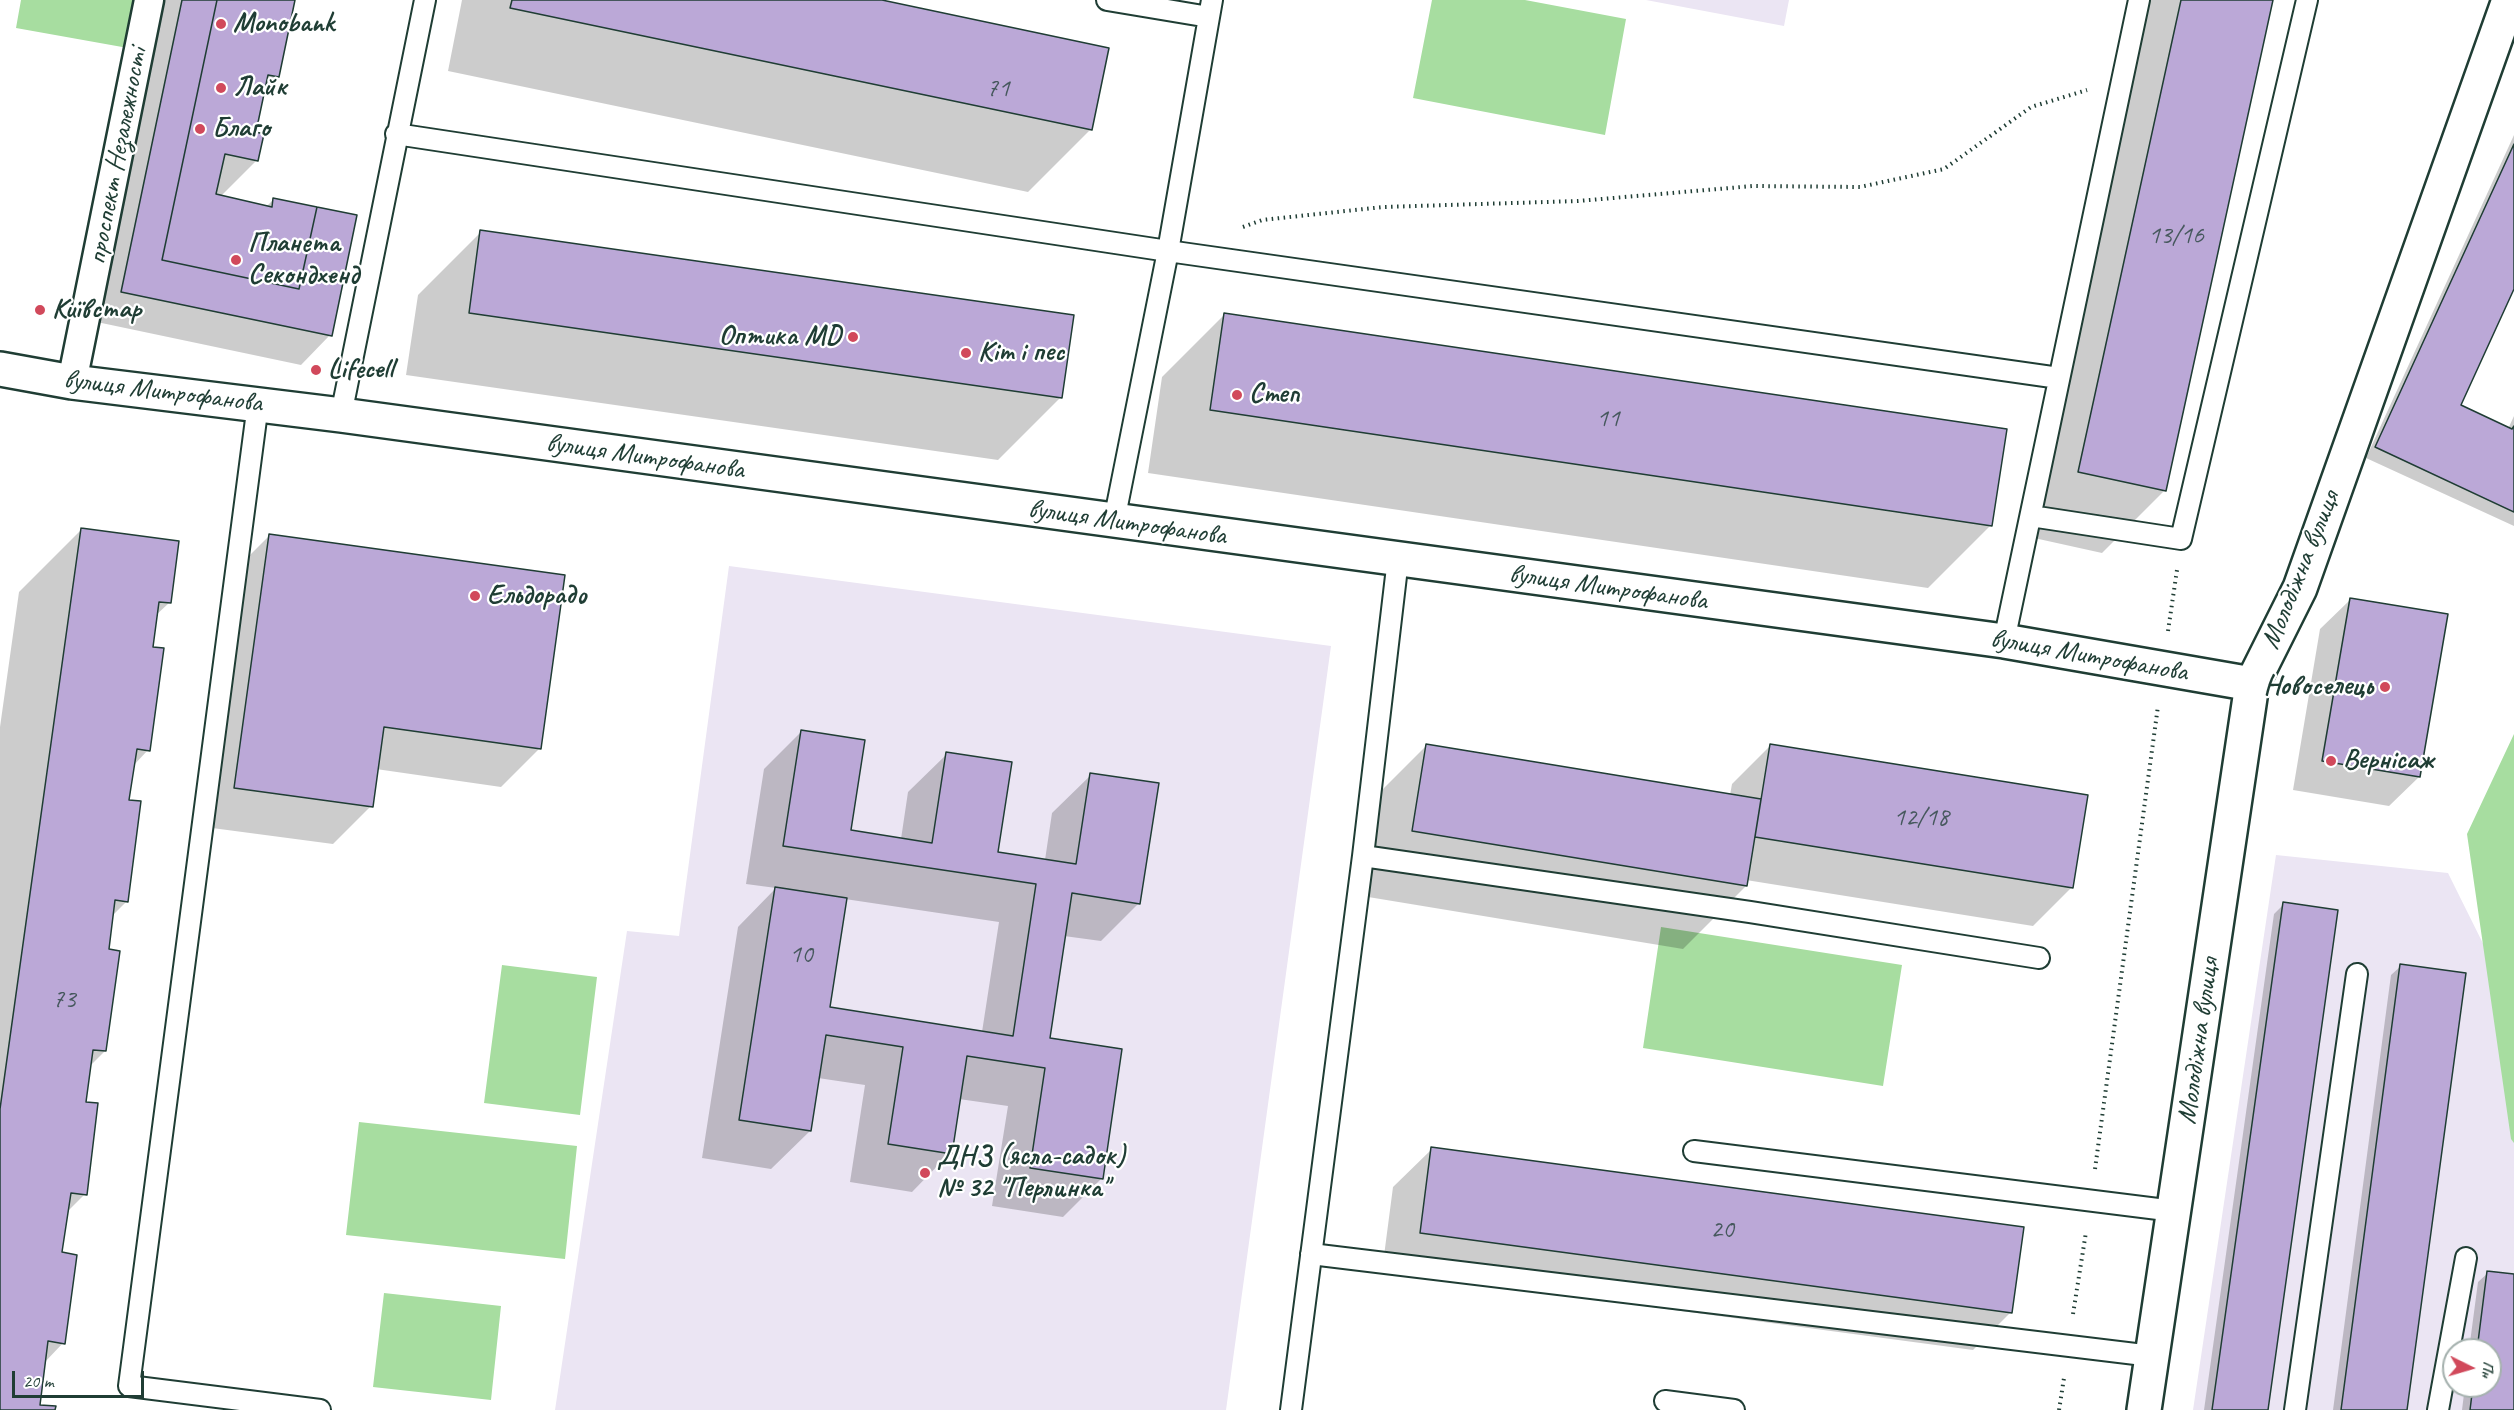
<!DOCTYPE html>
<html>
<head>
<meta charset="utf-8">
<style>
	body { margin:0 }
	#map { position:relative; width:2514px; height:1410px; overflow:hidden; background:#fff; font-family:Caveat,sans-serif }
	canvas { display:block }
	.north { position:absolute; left:2442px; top:1338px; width:60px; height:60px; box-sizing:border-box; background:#fff; border:2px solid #a5b1ae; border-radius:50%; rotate:95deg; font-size:16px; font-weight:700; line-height:24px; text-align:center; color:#1f3d34 }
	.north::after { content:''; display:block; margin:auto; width:21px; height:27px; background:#d1495b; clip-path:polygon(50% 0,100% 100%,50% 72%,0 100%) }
	.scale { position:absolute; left:12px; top:1371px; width:132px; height:27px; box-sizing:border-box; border:3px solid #1f3d34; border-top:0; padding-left:8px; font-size:18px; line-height:21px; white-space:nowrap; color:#1f3d34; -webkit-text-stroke:4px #fff; paint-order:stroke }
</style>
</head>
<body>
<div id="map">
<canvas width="2514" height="1410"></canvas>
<div class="north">Пн</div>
<div class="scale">20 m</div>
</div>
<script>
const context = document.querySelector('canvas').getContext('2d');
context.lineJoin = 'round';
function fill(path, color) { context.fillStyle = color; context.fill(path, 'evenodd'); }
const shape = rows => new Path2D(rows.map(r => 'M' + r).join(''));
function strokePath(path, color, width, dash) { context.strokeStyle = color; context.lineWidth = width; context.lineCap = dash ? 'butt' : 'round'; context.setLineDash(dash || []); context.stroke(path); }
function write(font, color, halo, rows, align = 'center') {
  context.font = font + ' Caveat,sans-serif'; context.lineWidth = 4.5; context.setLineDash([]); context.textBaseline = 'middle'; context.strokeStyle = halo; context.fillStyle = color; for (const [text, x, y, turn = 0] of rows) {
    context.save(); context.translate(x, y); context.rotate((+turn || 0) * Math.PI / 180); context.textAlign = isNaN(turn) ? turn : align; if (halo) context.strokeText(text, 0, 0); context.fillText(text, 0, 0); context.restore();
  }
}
fill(shape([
	[1646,0,1789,0,1784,26],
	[729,566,1331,646,1226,1410,555,1410,627,931,679,936],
	[2276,855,2448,873,2514,1006,2514,1410,2193,1410],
	[2454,1350,2490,1350,2490,1386,2454,1386]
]), '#ebe5f3');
fill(shape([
	[21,0,149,0,139,50,16,28],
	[1432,0,1525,0,1626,19,1605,135,1413,98],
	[2514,734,2514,1143,2511,1139,2467,834],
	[1661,927,1902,965,1883,1086,1643,1048],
	[502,965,597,977,580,1115,484,1103],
	[359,1122,577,1146,565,1259,346,1235],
	[384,1293,501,1306,491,1400,373,1387]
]), '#a7dda0');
fill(shape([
	[159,0,294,0,277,76,263,91,255,133,257,160,220,197,266,207,274,199,330,335,301,365,92,321],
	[462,0,875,0,1091,129,1028,192,448,71],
	[2133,0,2272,0,2165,490,2102,553,2016,534],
	[2514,135,2514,286,2459,406,2508,429,2514,416,2514,526,2366,458],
	[481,232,1061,397,998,460,406,375,418,295],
	[1225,314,1991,525,1928,588,1148,473,1162,377],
	[82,529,169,603,155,616,151,648,148,750,133,766,127,801,126,902,112,916,107,951,105,1051,89,1067,84,1103,85,1194,66,1213,61,1254,63,1343,44,1363,38,1406,54,1410,0,1410,0,727,19,592],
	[269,536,540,748,501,787,376,769,371,806,333,844,197,826,231,574],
	[2350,600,2419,777,2389,806,2293,790,2320,629],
	[802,731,849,832,901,839,908,792,947,754,996,853,1045,860,1052,813,1091,775,1139,903,1101,941,1064,936,1048,1039,1101,1179,1063,1217,992,1206,1008,1106,959,1099,950,1153,912,1192,850,1182,865,1085,818,1078,810,1131,771,1169,702,1158,738,927,776,888,746,884,764,769],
	[845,899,999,922,982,1032,828,1009],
	[1427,745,1730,795,1732,784,1770,746,2071,888,2033,926,1746,880,1746,886,1683,949,1350,894,1364,808],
	[2284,904,2266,1410,2204,1410,2274,914],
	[2401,966,2405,1410,2333,1410,2391,975],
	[1432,1149,2011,1312,1973,1350,1382,1271,1393,1187],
	[2488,1273,2514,1276,2514,1410,2462,1410,2465,1386,2490,1386,2490,1350,2469,1350,2478,1282]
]), '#0003');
const building = shape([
	[182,0,217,0,162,260,299,289,317,207,357,215,332,336,121,292,182,0],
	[217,0,295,0,279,77,268,75,256,132,264,134,258,161,225,154,216,194,272,207,273,198,317,207,299,289,162,260,217,0],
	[512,0,882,0,1109,48,1092,130,510,8,512,0],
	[2181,0,2273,0,2166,491,2078,472,2181,0],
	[2514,144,2514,289,2461,405,2512,429,2514,426,2514,512,2375,447,2514,144],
	[480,230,1074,315,1062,398,469,313,480,230],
	[1224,313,2007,429,1992,526,1210,410,1224,313],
	[81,528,179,541,171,603,159,602,153,647,164,648,150,751,137,749,129,800,141,801,128,902,115,900,109,949,120,951,106,1051,93,1050,86,1102,98,1103,87,1195,71,1193,62,1252,77,1255,65,1344,48,1341,40,1405,56,1406,55,1410,0,1410,0,1109,81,528],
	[269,534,565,575,541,749,384,727,373,807,234,788,269,534],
	[2350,598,2448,614,2420,777,2322,761,2350,598],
	[801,730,865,740,851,830,932,843,946,752,1012,762,998,852,1076,864,1090,773,1159,783,1140,904,1072,893,1050,1038,1122,1049,1103,1179,1030,1168,1045,1068,967,1056,952,1154,888,1144,903,1047,826,1035,811,1131,739,1120,775,887,847,898,830,1007,1013,1036,1036,884,783,846,801,730],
	[1426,744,1761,799,1747,886,1412,831,1426,744],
	[1770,744,2088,795,2073,888,1755,837,1770,744],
	[2283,902,2338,910,2268,1410,2212,1410,2283,902],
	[2400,964,2466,973,2407,1410,2341,1410,2400,964],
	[1431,1147,2024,1227,2012,1313,1420,1233,1431,1147],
	[2487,1271,2514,1274,2514,1410,2470,1410,2473,1386,2490,1386,2490,1350,2477,1350,2487,1271]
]);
fill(building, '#bba8d7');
strokePath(building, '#1f3d34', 1.5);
const service = shape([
	[1107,0,1209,17],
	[396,134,1168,251,2059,378],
	[258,404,129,1386,320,1410],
	[341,415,425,0],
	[2031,516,2181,539,2307,0],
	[1114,521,1168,251,1212,0],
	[2004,641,2139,0],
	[1363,856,1750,912,2039,958],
	[1694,1151,2174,1211],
	[1311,1254,2152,1356],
	[1665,1401,1734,1410],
	[1291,1410,1363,856,1398,559],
	[2295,1410,2357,974],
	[2438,1410,2466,1258]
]);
const pedestrian = shape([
	[72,382,149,0]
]);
const minor = shape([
	[0,369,72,382,341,415,2004,641,2252,684],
	[2144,1410,2252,684,2300,588,2509,0]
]);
strokePath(service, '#1f3d34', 24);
strokePath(pedestrian, '#1f3d34', 33);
strokePath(minor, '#1f3d34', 38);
strokePath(shape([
	[1243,227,1262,220,1383,207,1578,201,1753,186,1860,187,1944,169,2031,107,2087,90],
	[2168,631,2177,570],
	[2095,1169,2158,706],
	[2073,1314,2086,1232],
	[2059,1410,2064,1378]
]), '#1f3d34', 4, [1.5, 4.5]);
strokePath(service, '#fff', 20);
strokePath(pedestrian, '#fff', 28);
strokePath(minor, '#fff', 33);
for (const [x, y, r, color] of [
	[221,24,6,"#d1495b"],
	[221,88,6,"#d1495b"],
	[200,129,6,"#d1495b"],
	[236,260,6,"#d1495b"],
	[40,310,6,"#d1495b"],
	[853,337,6,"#d1495b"],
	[966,353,6,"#d1495b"],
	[316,370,6,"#d1495b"],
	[1237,395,6,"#d1495b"],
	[475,596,6,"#d1495b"],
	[2385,687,6,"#d1495b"],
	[2331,761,6,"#d1495b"],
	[925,1173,6,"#d1495b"]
]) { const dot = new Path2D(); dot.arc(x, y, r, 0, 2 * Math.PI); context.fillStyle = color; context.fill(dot); strokePath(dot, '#fff', 2); }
write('26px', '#46585d', null, [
	["71",998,89],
	["13/16",2176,236],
	["11",1608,419],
	["12/18",1921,818],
	["10",801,955],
	["73",64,1000],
	["20",1722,1230]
]);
write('bold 28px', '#1f3d34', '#fff', [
	["Monobank",233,24],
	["Лайк",233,88],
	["Благо",212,129],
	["Планета",248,244],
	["Секондхенд",248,276],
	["Київстар",52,310],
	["Оптика MD",841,337,"right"],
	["Кіт і пес",978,353],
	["Lifecell",328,370],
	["Степ",1249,395],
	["Ельдорадо",487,596],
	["Новоселець",2373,687,"right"],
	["Вернісаж",2343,761],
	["ДНЗ (ясла-садок)",937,1157],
	["№ 32 \"Перлинка\"",937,1189]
], 'left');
write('28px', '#1f3d34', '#fff', [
	["проспект Незалежності",118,156,-79],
	["вулиця Митрофанова",163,392,7],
	["вулиця Митрофанова",645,457,8],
	["вулиця Митрофанова",1127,523,8],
	["Молодіжна вулиця",2301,570,-68],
	["вулиця Митрофанова",1608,588,8],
	["вулиця Митрофанова",2089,656,10],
	["Молодіжна вулиця",2199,1041,-82]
]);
</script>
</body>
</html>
